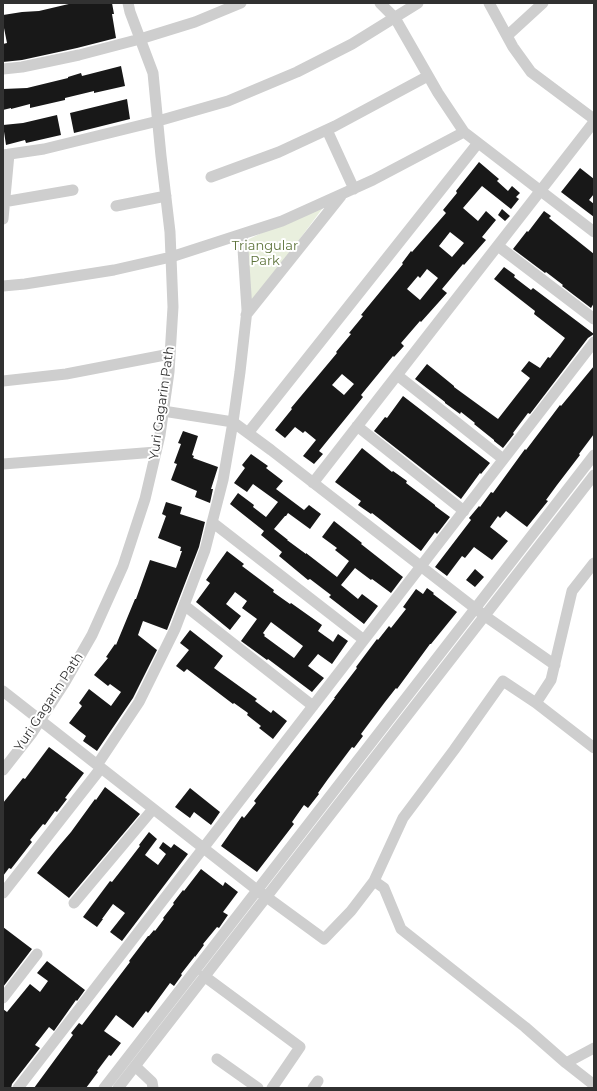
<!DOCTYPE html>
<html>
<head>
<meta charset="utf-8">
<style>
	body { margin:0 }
	#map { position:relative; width:597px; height:1091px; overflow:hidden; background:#fff; font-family:Montserrat,sans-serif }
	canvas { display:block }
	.frame { position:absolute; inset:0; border:4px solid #313131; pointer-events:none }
</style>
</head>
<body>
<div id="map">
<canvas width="597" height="1091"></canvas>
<div class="frame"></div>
</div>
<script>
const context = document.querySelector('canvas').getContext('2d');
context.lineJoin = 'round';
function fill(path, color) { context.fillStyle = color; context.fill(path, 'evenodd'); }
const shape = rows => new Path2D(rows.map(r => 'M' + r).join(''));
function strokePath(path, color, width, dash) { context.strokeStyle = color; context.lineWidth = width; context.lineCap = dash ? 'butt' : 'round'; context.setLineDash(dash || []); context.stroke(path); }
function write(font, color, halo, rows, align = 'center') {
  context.font = font + ' Montserrat,sans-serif'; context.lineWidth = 4; context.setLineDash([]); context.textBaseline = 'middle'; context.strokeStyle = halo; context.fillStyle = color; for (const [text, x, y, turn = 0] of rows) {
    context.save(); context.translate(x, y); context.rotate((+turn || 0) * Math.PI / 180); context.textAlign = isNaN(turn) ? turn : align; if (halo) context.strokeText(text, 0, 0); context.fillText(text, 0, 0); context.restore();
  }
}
fill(shape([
	[328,201,247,310,247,240]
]), '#e9efde');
fill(shape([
	[73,3,112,3,114,14,112,14,116,38,77,48,22,60,3,62,3,44,7,43,3,23,3,15,22,12,39,11],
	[121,66,125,86,94,93,94,91,65,98,65,100,30,108,30,104,11,109,11,108,3,110,3,89,27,88,68,78,68,77,81,73,82,76],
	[127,99,130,119,74,133,70,113],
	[57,115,61,135,26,143,25,140,6,145,3,125,23,123],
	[479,162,499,179,497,181,508,191,512,186,520,193,516,197,519,199,511,209,482,186,463,208,478,221,486,211,496,220,482,237,486,240,464,265,463,264,442,289,447,293,421,322,420,321,401,343,404,346,394,357,393,356,361,395,363,397,319,451,323,454,314,464,303,456,316,440,305,431,303,433,295,427,285,438,275,430,292,409,291,408,337,353,336,352,351,334,349,333,363,316,361,315,403,264,402,263,411,251,412,252,446,213,443,210,457,193,456,191],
	[450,232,464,243,452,257,439,246],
	[427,269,438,278,420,300,407,289,418,276,420,278],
	[342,374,354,384,344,395,332,385],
	[580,168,594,179,594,194,589,200,594,204,594,217,561,192],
	[502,209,510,216,505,221,498,215],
	[544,211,551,216,549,218,594,254,594,303,591,308,562,286,563,285,546,272,545,273,513,249,527,231,528,232],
	[504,267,515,275,514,277,531,290,533,288,594,334,588,338,530,414,528,413,513,433,514,434,503,448,494,441,494,440,474,424,475,423,461,412,460,414,445,403,445,402,415,379,427,364,454,386,454,387,498,419,530,378,521,371,529,361,540,368,548,357,550,358,565,338,534,314,535,311,494,279],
	[594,366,594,434,579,454,580,455,557,485,546,500,548,501,527,527,506,511,500,518,498,516,490,527,508,541,492,560,474,547,465,558,462,556,447,576,435,567,471,520,469,518,479,506,480,507,491,492,493,493,525,449,526,450,560,405,561,406],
	[403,396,490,463,481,474,480,473,461,499,374,431,385,417,387,418],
	[183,431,198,436,192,455,194,456,193,458,218,467,211,489,213,489,210,503,195,497,197,491,171,480,177,464,174,463,181,444,178,443],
	[362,448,392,472,393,471,407,481,406,483,435,505,435,506,450,517,437,534,435,532,421,551,372,513,371,514,358,505,361,501,335,482],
	[251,454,268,466,266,468,283,481,276,489,304,510,309,505,321,514,310,529,288,513,286,516,285,516,274,529,288,540,287,540,306,554,306,553,337,577,349,561,335,550,337,548,322,537,334,521,362,543,361,544,403,577,391,593,372,579,371,580,355,568,341,585,358,599,362,594,378,606,364,624,329,597,331,595,310,579,308,580,279,556,282,552,261,535,264,531,230,504,238,493,254,505,253,507,266,517,278,502,253,484,247,492,234,483,245,468,242,465],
	[166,502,182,507,180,514,205,522,199,547,167,630,143,621,138,635,157,650,133,698,97,751,83,741,86,736,69,723,82,706,79,703,89,689,111,706,121,692,110,684,108,686,94,675,108,658,106,657,115,644,116,645,135,599,136,599,150,560,176,568,182,551,180,551,181,547,158,538,166,516,162,514],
	[227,551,244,564,242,566,274,590,273,592,290,604,291,603,322,625,318,631,332,641,333,642,338,634,348,641,332,664,318,654,308,666,324,678,312,692,268,659,267,660,241,641,257,619,242,608,247,601,235,592,226,604,241,616,230,630,196,602,210,583,206,580],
	[271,622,303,646,294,658,264,636,265,635,263,633],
	[475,569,484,577,475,587,466,580],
	[427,588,434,593,433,594,457,612,431,644,430,644,397,689,396,688,385,702,361,734,363,736,354,748,352,747,328,779,318,793,319,794,308,808,304,805,292,822,294,824,257,872,221,846,242,816,244,818,256,803,254,801,335,698,334,698,357,668,356,667,377,639,378,640,389,626,391,628,406,609,403,607,416,589,423,594],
	[190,630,223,656,214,668,257,699,255,701,271,713,273,710,287,721,273,739,259,728,261,726,247,715,248,713,234,703,233,704,187,669,184,672,176,666,189,650,180,643],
	[49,747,84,773,65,798,67,799,57,812,55,811,45,825,43,824,30,840,32,842,11,869,9,868,3,876,3,803,23,778,25,779],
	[105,787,140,814,69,898,37,873,59,846,71,832,95,799,96,800],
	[190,788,220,812,211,825,194,812,190,818,175,807],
	[149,832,157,839,145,855,158,865,166,854,159,848,163,842,171,848,174,844,188,854,122,941,110,932,125,913,113,904,102,919,103,919,97,927,83,917,110,881,112,882,123,868,140,846,139,845],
	[201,869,223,886,225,882,238,892,223,912,228,915,219,928,217,927,203,944,204,945,195,957,195,956,181,974,182,975,174,986,170,983,148,1013,146,1011,133,1028,116,1015,104,1031,121,1043,111,1056,109,1055,97,1071,98,1072,86,1088,34,1088,73,1035,71,1033,79,1023,82,1025,130,962,129,961,148,936,149,936,154,930,155,931,164,919,163,918,174,904,173,903,183,890,184,891],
	[3,927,32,949,3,987],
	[47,961,85,990,77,1001,76,1000,54,1031,49,1027,35,1045,40,1048,12,1084,11,1088,3,1088,3,1009,7,1012,30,984,40,992,48,981,37,973]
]), '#181818');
strokePath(shape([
	[380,3,395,18,438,93,464,132,594,232],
	[489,3,513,47,531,72,594,119],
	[507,36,543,3],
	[3,69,22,67,79,55,140,39,195,22,241,3],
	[327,130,354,189],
	[3,155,44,149,158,121,228,101,297,72,352,44,418,3],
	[211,177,279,152,335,126,428,76],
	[3,202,73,190],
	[116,206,166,196],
	[3,219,9,154],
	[498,246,594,319],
	[3,286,25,284,114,270,171,257,282,221,373,180,464,132],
	[246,315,341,196],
	[397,375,503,459],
	[3,381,66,374,170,354],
	[163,411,233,422,271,450,485,616,555,665],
	[357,426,464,511],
	[248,433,478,143],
	[3,464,156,452],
	[313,483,594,122],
	[212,522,364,640],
	[184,605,313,706],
	[3,691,257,890,324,939,351,911,374,881,403,818,454,750,503,681,536,703,594,748],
	[536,703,551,680,572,591,594,563],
	[97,765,139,702,175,629,205,550,223,480,233,422,240,372,247,310,242,234],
	[3,770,32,733,65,682,92,635,123,566,145,499,160,435,169,372,173,307,170,232,161,156,153,73,130,12,128,3],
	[374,881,384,888,401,929,525,1027,566,1063,594,1085],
	[3,893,101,768],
	[74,903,153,809],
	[204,976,300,1047,272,1088],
	[3,998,37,954],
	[217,1059,258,1088],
	[566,1063,594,1048],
	[135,1066,152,1082,153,1088],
	[18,1088,594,342],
	[104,1088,594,455],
	[118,1088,594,475],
	[313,1088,318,1081]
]), '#cecece', 11);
write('13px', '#5c7239', '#fff', [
	["Triangular",265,246],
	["Park",265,261]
]);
write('13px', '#313131', '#fff', [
	["Yuri Gagarin Path",162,403,-82],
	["Yuri Gagarin Path",49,702,-57]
]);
</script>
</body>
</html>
